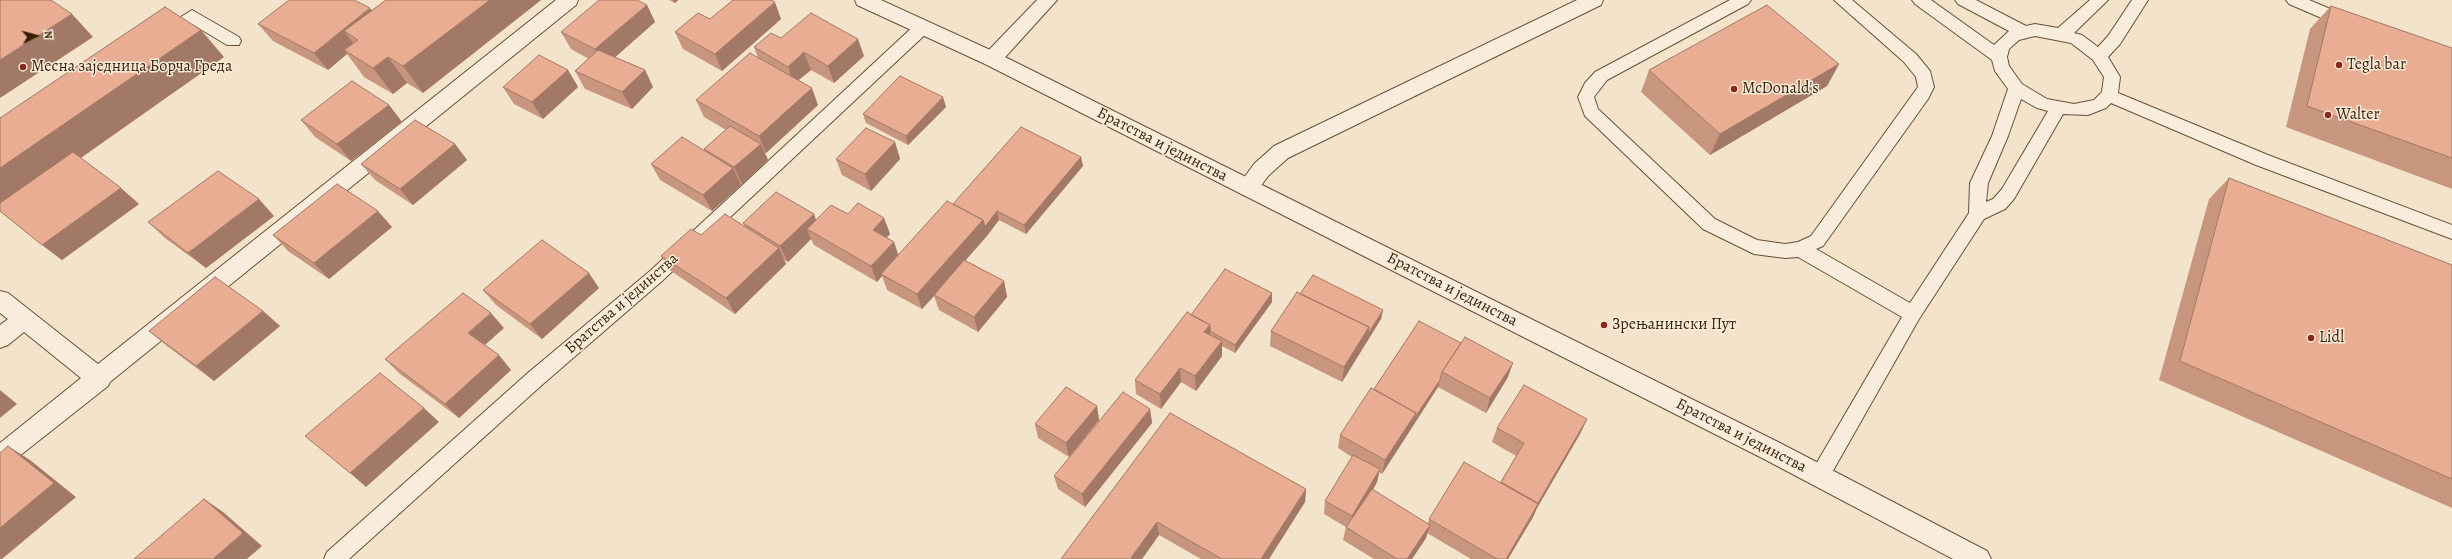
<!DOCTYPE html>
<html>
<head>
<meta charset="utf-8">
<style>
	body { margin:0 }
	#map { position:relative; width:2452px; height:559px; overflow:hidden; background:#f4e3cb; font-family:Alegreya,serif }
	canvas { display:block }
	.north { position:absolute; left:16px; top:16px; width:40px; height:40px; -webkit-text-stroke:3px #f8eddd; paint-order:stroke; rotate:84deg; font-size:11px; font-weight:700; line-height:16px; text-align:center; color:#391f01 }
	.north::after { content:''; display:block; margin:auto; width:14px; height:18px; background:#391f01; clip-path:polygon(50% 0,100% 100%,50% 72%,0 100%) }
</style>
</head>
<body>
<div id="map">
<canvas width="2452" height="559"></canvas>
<div class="north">N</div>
</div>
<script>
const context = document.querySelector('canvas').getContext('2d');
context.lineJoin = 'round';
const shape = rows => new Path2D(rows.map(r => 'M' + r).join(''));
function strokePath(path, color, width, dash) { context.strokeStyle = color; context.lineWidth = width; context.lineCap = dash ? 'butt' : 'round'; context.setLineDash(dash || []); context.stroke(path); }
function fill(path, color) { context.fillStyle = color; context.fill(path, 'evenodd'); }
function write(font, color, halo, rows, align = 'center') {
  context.font = font + ' Alegreya,serif'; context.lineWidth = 3; context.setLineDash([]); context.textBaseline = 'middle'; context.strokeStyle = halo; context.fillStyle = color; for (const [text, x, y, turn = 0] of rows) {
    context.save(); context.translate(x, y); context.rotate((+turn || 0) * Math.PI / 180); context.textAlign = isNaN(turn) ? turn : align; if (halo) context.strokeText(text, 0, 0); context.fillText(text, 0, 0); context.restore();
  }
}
const service = shape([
	[1730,0,1751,0,1748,4,1607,80,1594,97,1598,109,1715,219,1757,240,1785,244,1798,242,1811,236,1918,87,1916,77,1904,62,1834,0,1852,0,1916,54,1930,71,1934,87,1928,99,1823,246,1816,249,1910,303,1969,213,1970,183,1992,136,2008,89,1995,71,1992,60,1915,4,1912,0,1931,0,1994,45,2009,31,1958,4,1955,0,1976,0,2026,26,2035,24,2058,28,2090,0,2108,0,2074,33,2082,35,2098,47,2108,36,2132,0,2148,0,2120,44,2108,57,2120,77,2118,93,2268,155,2452,225,2452,239,2256,165,2111,103,2106,108,2088,115,2063,114,2014,199,2005,209,1984,219,1919,319,1826,483,1819,486,1812,483,1809,477,1812,471,1902,317,1798,257,1785,258,1754,254,1703,229,1585,116,1578,97,1585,83,1595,72,1730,0],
	[2035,36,2071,43,2093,60,2104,77,2102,92,2094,100,2074,104,2047,99,2022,84,2009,66,2007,57,2009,49,2019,40,2035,36],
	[2021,99,2037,108,2048,111,2002,189,1993,199,1986,202,1988,183,2008,136,2021,99],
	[2286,0,2309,0,2352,18,2354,22,2352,26,2346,28,2340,26,2289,4,2286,0],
	[192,10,239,37,241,41,239,45,227,45,192,24,172,38,160,38,158,34,160,30,192,10],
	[923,21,929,23,931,27,929,31,662,281,543,384,349,559,324,559,327,552,529,372,650,271,917,23,923,21]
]);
const minor = shape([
	[556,0,578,0,576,5,110,382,108,386,8,465,0,468,0,443,81,378,24,332,8,345,0,348,0,325,8,319,0,313,0,291,8,293,98,364,556,0],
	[1037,0,1057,0,999,64,992,66,985,64,982,59,985,54,1037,0],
	[1577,0,1603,0,1601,5,1288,158,1268,176,1255,194,1248,196,1241,194,1237,188,1241,182,1254,164,1274,146,1577,0]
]);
const tertiary = shape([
	[855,0,881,0,999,54,1780,443,1987,551,1991,559,1953,559,1764,459,985,64,857,5,855,0]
]);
strokePath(service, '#685034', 2);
strokePath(minor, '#685034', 2);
strokePath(tertiary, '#685034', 2);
fill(service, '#f8eddd');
fill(minor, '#f8eddd');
fill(tertiary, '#f8eddd');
fill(shape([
	[386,0,541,0,423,93,407,83,393,94,364,77,347,54,328,70,273,41,258,24,372,10],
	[669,0,678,0,675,3],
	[647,5,655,22,615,57,645,70,653,87,632,109,585,89,575,71,589,59,571,49,561,32],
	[2331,6,2452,48,2452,189,2286,127,2310,29],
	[710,19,781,19,722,71,683,49,675,32],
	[781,38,864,56,834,83,811,70,798,80,818,105,766,153,764,152,768,160,742,184,740,183,741,185,712,211,660,180,651,164,705,151,704,149,726,130,704,117,696,100,758,58,754,47],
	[224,57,81,158,139,204,62,260,2,213,0,118],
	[1839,64,1827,86,1710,155,1641,92,1649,70],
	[568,70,578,87,543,119,514,104,503,87],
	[389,105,402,122,351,161,315,137,301,120],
	[946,107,908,145,866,123,863,114],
	[895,142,900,159,871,191,842,175,836,159],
	[455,144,467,160,413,205,375,180,361,164],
	[1081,157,1083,166,1026,234,999,220,965,260,1004,281,1007,297,978,332,939,310,934,296,922,309,887,290,882,276,877,282,814,245,811,239,788,262,784,260,786,264,735,314,671,271,661,256,745,227,743,223,816,220,848,214,884,218,890,234,886,237,894,242,898,255,953,204],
	[2229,178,2452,265,2452,508,2159,380,2209,199],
	[274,216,206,268,165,238,148,222],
	[392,227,329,279,288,251,273,235],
	[599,288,542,339,496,305,483,290],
	[1272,293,1272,302,1235,353,1222,346,1222,356,1196,391,1181,382,1161,409,1136,394,1135,380,1191,315],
	[1300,294,1383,310,1381,319,1342,382,1270,346,1271,331],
	[263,311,280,326,214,381,167,346,149,331],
	[1419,321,1508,377,1486,413,1438,387,1382,474,1379,472,1377,482,1373,490,1428,524,1429,519,1500,483,1516,456,1492,442,1497,428,1587,419,1580,434,1537,508,1533,517,1508,559,1471,559,1427,533,1426,538,1412,559,1374,559,1343,540,1346,527,1324,514,1325,501,1352,457,1338,448,1340,435,1374,389],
	[504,328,485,345,511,370,459,418,400,374,385,359],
	[1097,406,1099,420,1069,457,1038,438,1035,424],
	[1150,409,1152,423,1085,507,1058,489,1054,476],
	[1170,413,1306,489,1305,502,1269,559,1201,559,1159,535,1142,559,1061,559]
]), '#c8957e');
fill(shape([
	[490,0,541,0,423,93,403,66],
	[673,0,678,0,675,3],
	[775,2,781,19,722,71,715,54],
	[647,5,655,22,604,67,595,49],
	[370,8,383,26,358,40,344,31,356,47,344,50,347,54,328,70,314,53],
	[72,14,93,37,0,98,0,60],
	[201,30,224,57,2,213,0,211,0,168],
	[858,39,864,56,834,83,828,66],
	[804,52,811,70,794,84,788,67],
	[388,57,407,83,393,94,373,68],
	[1839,64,1827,86,1710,155,1720,134],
	[568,70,578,87,543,119,532,102],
	[645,70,653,87,632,109,622,92],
	[812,88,818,105,766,153,759,136],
	[943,97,946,107,908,145,906,136],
	[389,105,402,122,351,161,337,144],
	[895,142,900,159,871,191,865,174],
	[455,144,467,160,413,205,400,189],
	[761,144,768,160,742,184,734,167],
	[1081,157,1083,166,1026,234,1024,225],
	[733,168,741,185,712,211,703,195],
	[121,188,139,204,62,260,42,245],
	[259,199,274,216,206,268,188,253],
	[378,211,392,227,329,279,314,263],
	[997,211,999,220,987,236,935,295,934,295,934,296,922,309,917,294,983,220],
	[814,214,820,231,807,229,811,239,788,262,780,246],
	[884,218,890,234,879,246,873,230],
	[894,242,899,257,881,274,882,276,877,282,871,266],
	[779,248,786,264,735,314,726,298],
	[589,273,599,288,542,339,530,324],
	[1004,281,1007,297,978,332,974,317],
	[1272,293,1272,302,1235,353,1235,345],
	[1383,310,1381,319,1342,382,1344,367,1369,327],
	[263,311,280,326,214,381,196,366],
	[491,313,504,328,481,348,468,333],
	[1210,325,1210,340,1204,332],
	[1222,341,1222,356,1196,391,1195,376],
	[499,355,511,370,459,418,445,404],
	[1513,363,1508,377,1486,413,1490,398],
	[1180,368,1181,382,1161,409,1160,394],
	[1440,380,1438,387,1382,474,1385,460,1416,413],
	[0,390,17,404,0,418],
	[1097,406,1099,420,1069,457,1066,443],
	[424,408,439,422,366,487,350,473],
	[1150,409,1152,423,1085,507,1082,494],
	[1587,419,1580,434,1537,508,1533,517,1508,559,1506,559,1534,512,1538,503],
	[8,446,30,460,76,497,2,559,0,559,0,528],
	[1380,469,1377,482,1350,529,1352,516],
	[1306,489,1305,502,1269,559,1261,559],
	[204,499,223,512,262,546,247,559,213,559],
	[1157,522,1159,535,1142,559,1132,559,1131,558],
	[1430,525,1426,538,1412,559,1407,559]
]), '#a27966');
const building = shape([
	[0,0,51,0,72,14,0,60,0,0],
	[289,0,354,0,370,8,314,53,258,24,289,0],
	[386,0,490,0,403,66,388,57,373,68,344,50,358,40,344,31,386,0],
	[599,0,637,0,647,5,595,49,561,32,599,0],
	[733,0,771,0,775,2,715,54,675,32,698,13,710,19,733,0],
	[1767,5,1839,64,1720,134,1649,70,1767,5],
	[2331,6,2452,48,2452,158,2307,106,2331,6],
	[165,7,201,30,0,168,0,118,165,7],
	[811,13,858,39,828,66,804,52,788,67,754,47,771,33,781,38,811,13],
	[598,50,645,70,622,92,575,71,598,50],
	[750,53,812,88,759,136,696,100,750,53],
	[539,55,568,70,532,102,503,87,539,55],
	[900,76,943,97,906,136,863,114,900,76],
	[352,81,389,105,337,144,301,120,352,81],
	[415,120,455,144,400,189,361,164,415,120],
	[730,126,761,144,734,167,704,149,730,126],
	[1021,127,1081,157,1024,225,997,211,985,227,983,220,953,204,1021,127],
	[866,128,895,142,865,174,836,159,866,128],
	[682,137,733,168,703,195,651,164,682,137],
	[73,152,121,188,42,245,0,211,0,203,73,152],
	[218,171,259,199,188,253,148,222,218,171],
	[2229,178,2452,265,2452,479,2180,361,2229,178],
	[337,184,378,211,314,263,273,235,337,184],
	[776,192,814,214,780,246,743,223,776,192],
	[947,201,983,220,917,294,881,274,947,201],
	[858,203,884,218,873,230,894,242,871,266,807,229,831,205,848,214,858,203],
	[725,214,779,248,726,298,661,256,691,229,701,235,725,214],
	[542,240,589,273,530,324,483,290,542,240],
	[964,260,1004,281,974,317,934,295,964,260],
	[1225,269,1272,293,1235,345,1210,331,1210,325,1191,315,1225,269],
	[1313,275,1383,310,1368,334,1369,327,1300,294,1313,275],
	[215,277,263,311,196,366,149,331,215,277],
	[1297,292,1369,327,1344,367,1271,331,1297,292],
	[463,293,491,313,468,333,499,355,445,404,385,359,463,293],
	[1187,312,1210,325,1204,332,1222,341,1195,376,1180,368,1160,394,1135,380,1187,312],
	[1419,321,1461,343,1442,372,1440,380,1414,419,1416,413,1374,389,1419,321],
	[1465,337,1513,363,1490,398,1442,372,1465,337],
	[380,373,424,408,350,473,305,436,380,373],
	[1524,385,1587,419,1538,503,1501,482,1524,443,1497,428,1524,385],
	[1066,387,1097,406,1066,443,1035,424,1066,387],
	[1371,388,1416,413,1385,460,1340,435,1371,388],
	[1123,392,1150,409,1082,494,1054,476,1123,392],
	[1170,413,1306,489,1261,559,1222,559,1157,522,1131,558,1133,559,1061,559,1170,413],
	[8,446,54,483,0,528,0,453,8,446],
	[1353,455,1380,469,1352,516,1325,501,1353,455],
	[1464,462,1538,504,1506,559,1497,559,1429,519,1464,462],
	[1372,489,1430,525,1407,559,1397,559,1346,527,1372,489],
	[204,499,243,533,213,559,134,559,204,499]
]);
fill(building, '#e8ad92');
strokePath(building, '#a27966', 1);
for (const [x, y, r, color] of [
	[2339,65,4,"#8f2418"],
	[23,67,4,"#8f2418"],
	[1734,89,4,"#8f2418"],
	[2328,115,4,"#8f2418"],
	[1604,325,4,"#8f2418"],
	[2311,338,4,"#8f2418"]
]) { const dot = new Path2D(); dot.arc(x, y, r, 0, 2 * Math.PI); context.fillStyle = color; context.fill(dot); strokePath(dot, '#f8eddd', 1.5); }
write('16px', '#391f01', '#f8eddd', [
	["Tegla bar",2347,65],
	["Месна заједница Борча Греда",31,67],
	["McDonald's",1742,89],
	["Walter",2336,115],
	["Зрењанински Пут",1612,325],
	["Lidl",2319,338]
], 'left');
write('16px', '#391f01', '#f8eddd', [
	["Братства и јединства",1162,145,27],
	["Братства и јединства",1452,290,27],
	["Братства и јединства",622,304,-41],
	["Братства и јединства",1741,436,27]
]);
</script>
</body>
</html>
